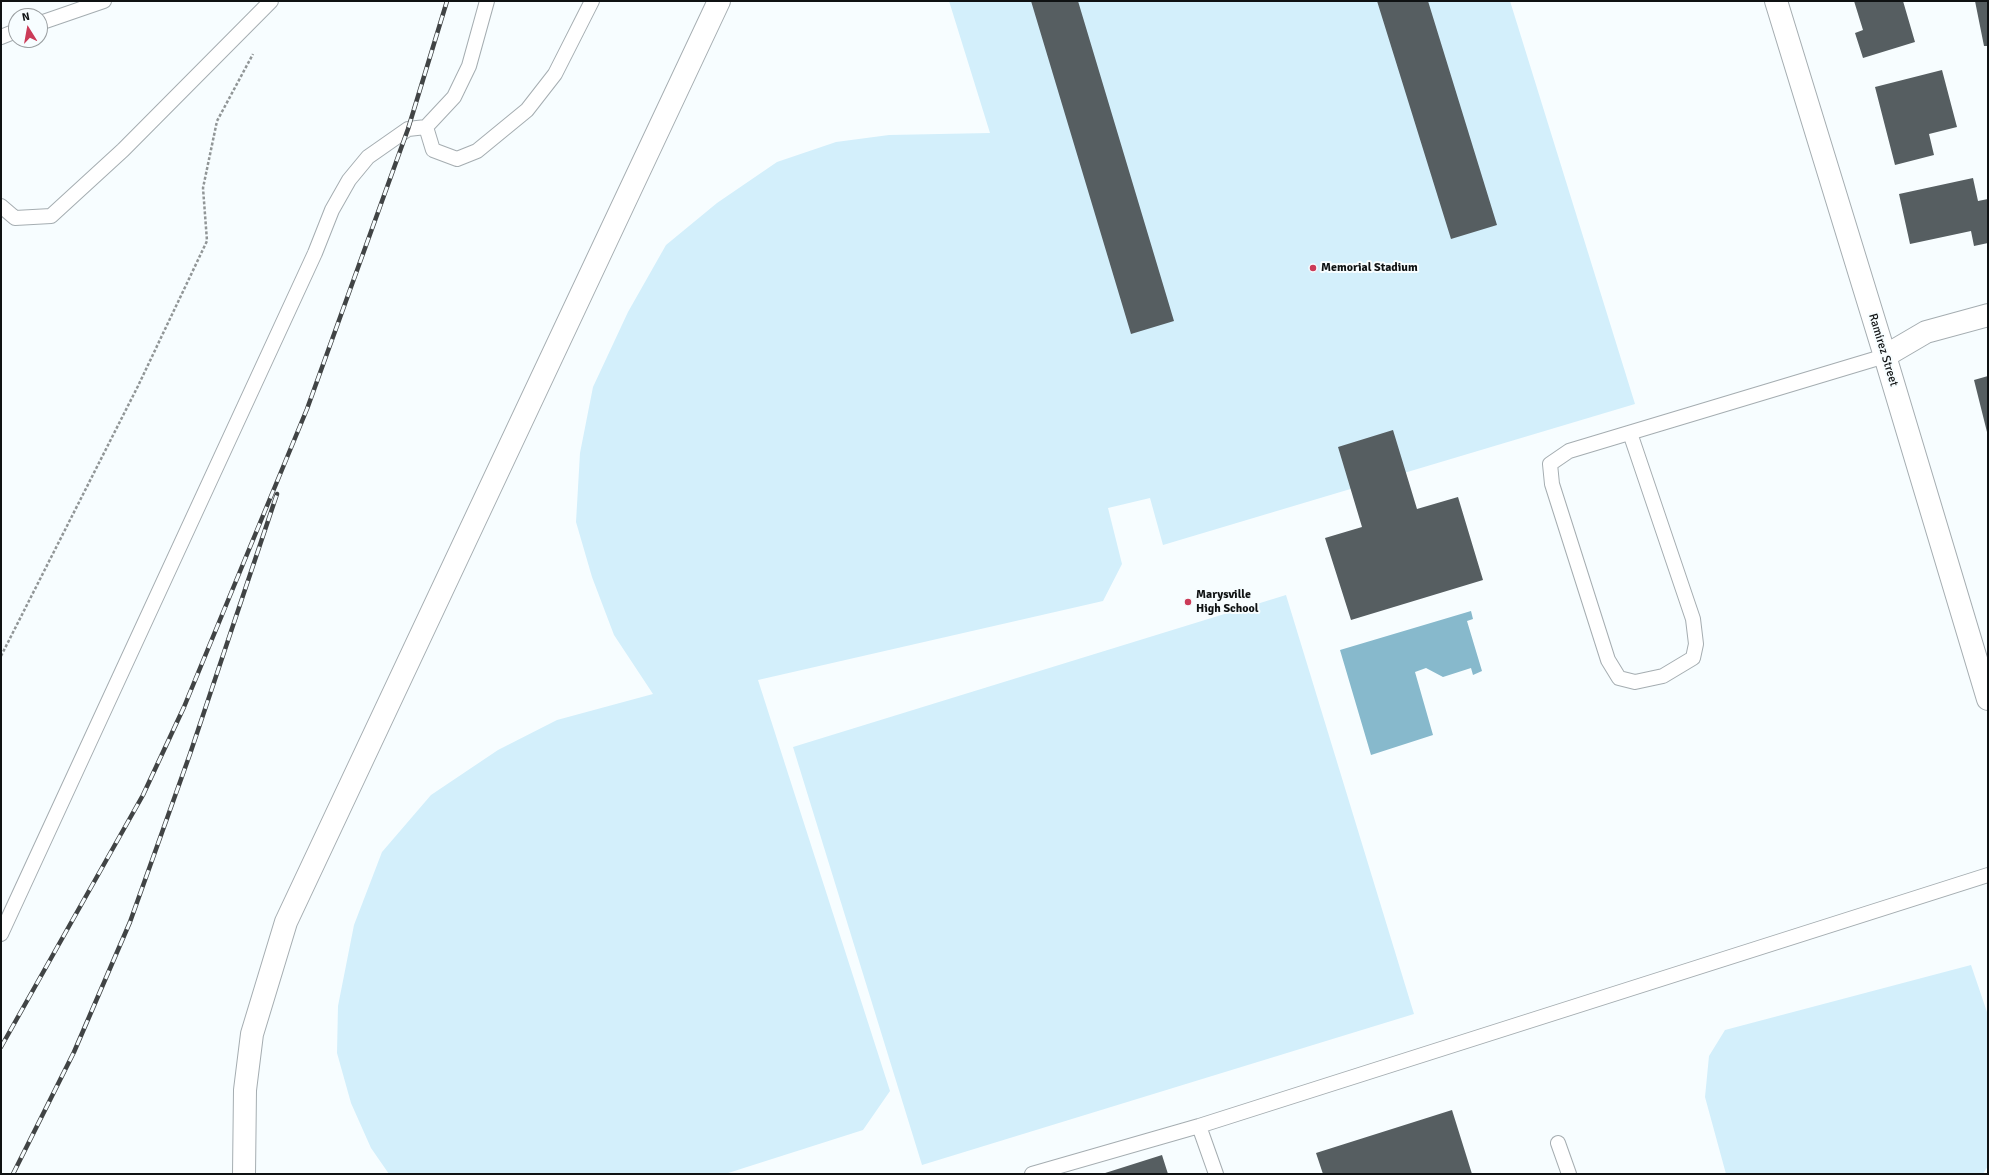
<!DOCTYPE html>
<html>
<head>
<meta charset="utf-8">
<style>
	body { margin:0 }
	#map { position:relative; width:1989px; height:1175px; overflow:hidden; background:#f7fdff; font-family:Signika,sans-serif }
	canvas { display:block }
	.frame { position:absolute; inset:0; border:2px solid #0f1213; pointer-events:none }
	.north { position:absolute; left:8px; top:8px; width:40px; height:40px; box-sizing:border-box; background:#f7fdff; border:1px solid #9a9fa1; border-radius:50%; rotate:349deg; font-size:11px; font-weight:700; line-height:16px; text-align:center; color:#0f1213 }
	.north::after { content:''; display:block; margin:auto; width:14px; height:18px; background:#cb3b58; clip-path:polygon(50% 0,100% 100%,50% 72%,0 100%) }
</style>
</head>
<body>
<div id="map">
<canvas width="1989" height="1175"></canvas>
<div class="frame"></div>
<div class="north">N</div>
</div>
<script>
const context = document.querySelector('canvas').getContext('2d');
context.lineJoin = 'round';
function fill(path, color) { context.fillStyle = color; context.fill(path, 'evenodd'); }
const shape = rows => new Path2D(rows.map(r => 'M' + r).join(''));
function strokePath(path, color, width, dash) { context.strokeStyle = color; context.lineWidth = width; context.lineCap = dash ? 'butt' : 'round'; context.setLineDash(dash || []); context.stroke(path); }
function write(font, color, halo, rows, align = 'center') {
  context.font = font + ' Signika,sans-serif'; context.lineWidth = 4; context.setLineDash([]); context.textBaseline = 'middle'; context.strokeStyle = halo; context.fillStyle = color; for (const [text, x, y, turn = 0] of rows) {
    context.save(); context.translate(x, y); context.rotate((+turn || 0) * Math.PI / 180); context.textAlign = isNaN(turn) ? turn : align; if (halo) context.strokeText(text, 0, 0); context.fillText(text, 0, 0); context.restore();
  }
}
fill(shape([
	[949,1,1510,1,1635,404,1163,545,1150,498,1108,508,1122,564,1103,601,758,680,890,1091,863,1130,725,1174,389,1174,371,1148,351,1103,337,1053,338,1006,354,925,382,852,431,795,498,750,557,720,653,694,614,635,592,577,576,522,580,453,593,387,628,312,666,245,717,203,777,162,836,142,889,135,990,133],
	[1286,595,1414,1014,922,1165,793,747],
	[1971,965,1988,1015,1988,1166,1983,1174,1726,1174,1705,1097,1709,1056,1725,1030]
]), '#d3effb');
fill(shape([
	[1471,611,1473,619,1467,621,1482,671,1473,675,1471,668,1443,677,1426,668,1415,672,1433,735,1371,755,1340,650]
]), '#87b9cc');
fill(shape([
	[1031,1,1078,1,1174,321,1131,334],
	[1377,1,1428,1,1497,225,1451,239],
	[1854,1,1903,1,1915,42,1863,58,1855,33,1863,30],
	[1975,1,1988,1,1988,46,1984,46],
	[1942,70,1957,127,1929,134,1934,155,1895,165,1875,87],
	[1973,178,1978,201,1988,199,1988,243,1974,246,1971,231,1910,244,1899,194],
	[1988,376,1988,432,1987,432,1974,380],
	[1393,430,1417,509,1458,497,1483,580,1351,620,1325,538,1362,527,1338,447],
	[1452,1110,1472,1174,1323,1174,1316,1153],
	[1162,1155,1168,1174,1102,1174]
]), '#565e61');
const service = shape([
	[40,23,104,1],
	[1,37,16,31],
	[426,127,433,150,457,159,477,151,527,110,555,74,592,1],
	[1,206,15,218,51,216,123,150,271,1],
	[1630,433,1693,619,1696,644,1693,658,1663,676,1635,682,1619,678,1608,660,1552,484,1550,464,1569,451,1885,356],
	[1,934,315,253,332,210,349,180,368,157,408,129,426,127,454,97,469,66,487,1],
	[1199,1126,1216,1174],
	[1558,1143,1569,1174],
	[1032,1174,1199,1126,1988,875]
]);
const tertiary = shape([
	[1776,1,1885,356,1988,699],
	[1885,356,1926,332,1988,315],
	[244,1174,245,1090,252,1034,286,922,719,1]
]);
strokePath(service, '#a5adb1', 16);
strokePath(tertiary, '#a5adb1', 24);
strokePath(shape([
	[1,656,138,386,207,241,203,188,217,121,253,54]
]), '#919697', 2.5, [3, 2]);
strokePath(service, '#fff', 14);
strokePath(tertiary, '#fff', 22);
const rail = shape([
	[1,1047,143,795,184,707,307,409,408,129,447,1],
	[13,1174,74,1052,130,922,190,754,277,494]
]);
strokePath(rail, '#414445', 4.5);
strokePath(rail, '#f7fdff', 3, [9]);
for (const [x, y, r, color] of [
	[1313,268,4,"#cb3b58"],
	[1188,602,4,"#cb3b58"]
]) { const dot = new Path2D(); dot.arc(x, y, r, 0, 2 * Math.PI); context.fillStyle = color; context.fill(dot); strokePath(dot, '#f7fdff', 1.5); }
write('bold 12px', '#0f1213', '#f7fdff', [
	["Memorial Stadium",1321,268],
	["Marysville",1196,595],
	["High School",1196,609]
], 'left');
write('12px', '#0f1213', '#f7fdff', [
	["Ramirez Street",1883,350,73]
]);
</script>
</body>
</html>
